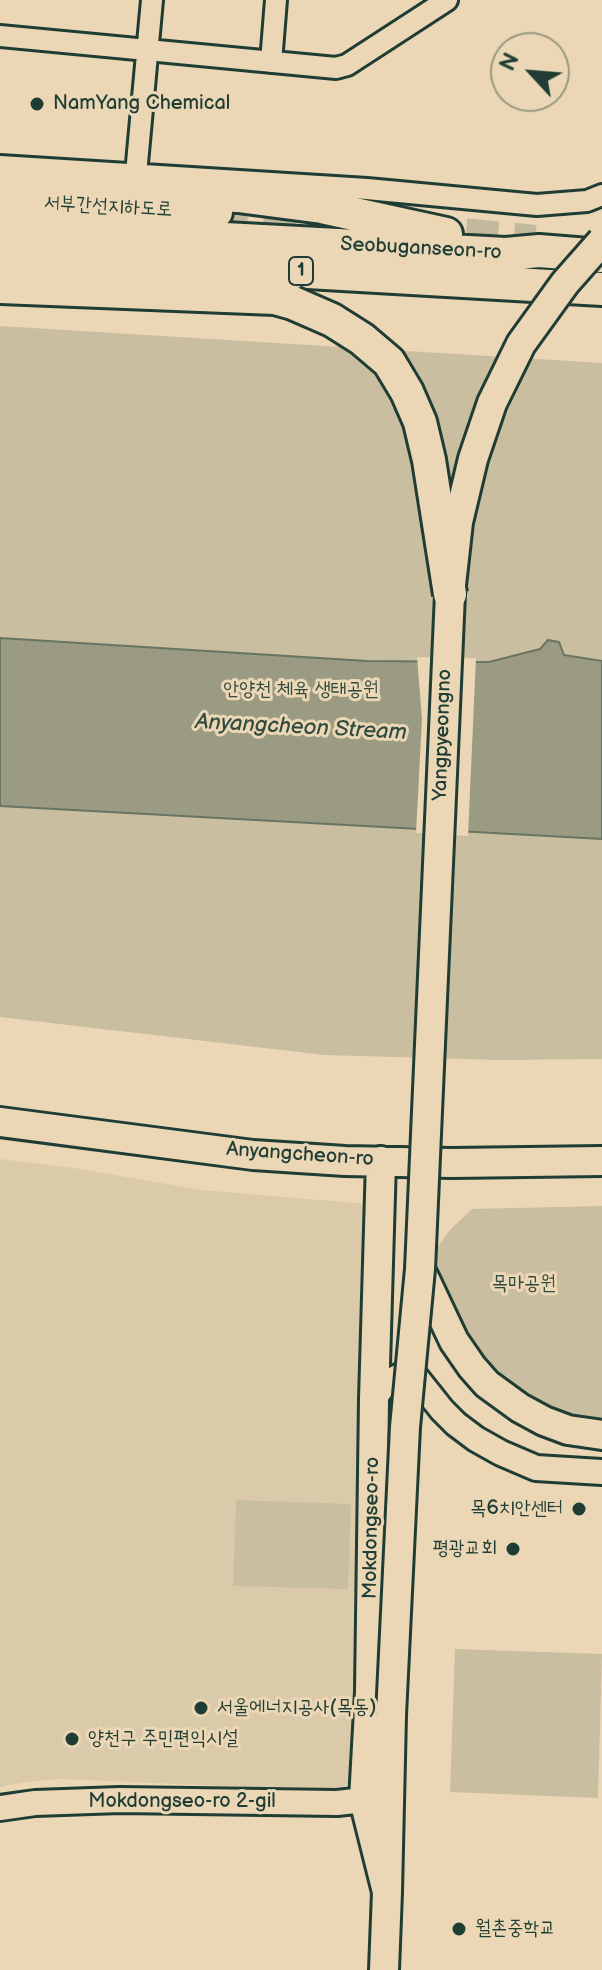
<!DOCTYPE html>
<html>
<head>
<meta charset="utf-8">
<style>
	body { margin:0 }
	#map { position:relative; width:602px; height:1970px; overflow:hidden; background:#ebd7b5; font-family:"Balsamiq Sans",sans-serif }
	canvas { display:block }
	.north { position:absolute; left:490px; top:32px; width:80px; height:80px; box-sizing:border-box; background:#ebd7b5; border:2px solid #999981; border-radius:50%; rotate:296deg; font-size:22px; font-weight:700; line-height:32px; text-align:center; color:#1f3d34 }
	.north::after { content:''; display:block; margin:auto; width:28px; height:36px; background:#1f3d34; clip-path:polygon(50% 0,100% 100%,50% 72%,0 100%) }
</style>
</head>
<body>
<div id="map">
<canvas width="602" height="1970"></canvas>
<div class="north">N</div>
</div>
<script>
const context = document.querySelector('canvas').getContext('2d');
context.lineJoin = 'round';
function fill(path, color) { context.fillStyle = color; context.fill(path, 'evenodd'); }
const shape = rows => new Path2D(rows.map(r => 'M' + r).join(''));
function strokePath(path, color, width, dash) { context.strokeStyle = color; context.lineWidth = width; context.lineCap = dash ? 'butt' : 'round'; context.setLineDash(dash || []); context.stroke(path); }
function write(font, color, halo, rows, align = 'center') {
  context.font = font + ' "Balsamiq Sans","Poor Story",sans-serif'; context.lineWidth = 6; context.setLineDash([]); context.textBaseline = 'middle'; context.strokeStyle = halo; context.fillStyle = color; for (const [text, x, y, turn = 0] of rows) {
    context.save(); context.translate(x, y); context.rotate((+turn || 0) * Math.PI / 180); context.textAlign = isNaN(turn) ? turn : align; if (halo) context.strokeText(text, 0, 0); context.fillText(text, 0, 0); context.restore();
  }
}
fill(shape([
	[0,1159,74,1168,202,1190,367,1204,359,1773,339,1791,61,1779,26,1782,0,1787]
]), '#dacaaa');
fill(shape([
	[0,326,602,363,602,1059,500,1060,324,1055,0,1017],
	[602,1206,602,1422,562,1413,524,1394,492,1369,463,1337,448,1304,443,1279,433,1253,450,1230,472,1209],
	[236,1500,351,1504,348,1589,233,1586],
	[455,1649,602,1654,598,1798,450,1792]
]), '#cabea0');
const water = shape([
	[0,638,367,661,489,662,540,649,548,640,559,642,564,655,602,661,602,839,0,806,0,638]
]);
fill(water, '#9a9b82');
strokePath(water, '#697563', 2);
fill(shape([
	[417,657,476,658,468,836,416,833,422,719]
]), '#ebd7b5');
strokePath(shape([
	[216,212,328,222],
	[418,230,535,241]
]), '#c2b89b', 32, [32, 16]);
const minor = shape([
	[0,36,336,68,347,65,447,0],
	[271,62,276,0],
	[0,166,367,189,537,205,587,201,602,195],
	[136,174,152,0]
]);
const tertiary = shape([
	[374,1399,383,1386,392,1380,404,1374,415,1376,442,1410,456,1424,476,1439,501,1453,536,1468,602,1472],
	[0,1808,35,1803,120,1800,337,1803,364,1800]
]);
const secondary = shape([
	[0,1122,253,1155,345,1161,452,1163,602,1161],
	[381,1161,374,1399,370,1692,364,1800,387,1892],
	[420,1269,454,1341,472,1367,487,1384,520,1408,544,1421,568,1430,602,1435],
	[384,1970,387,1892,391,1715]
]);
const primary = shape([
	[0,185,238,196,322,207,446,234],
	[0,227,506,254,539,251,602,256],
	[0,256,256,269,602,289],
	[0,287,275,298,293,303]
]);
const trunk = shape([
	[0,202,216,212]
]);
strokePath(minor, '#1f3d34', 26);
strokePath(tertiary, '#1f3d34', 30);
strokePath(secondary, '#1f3d34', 34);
strokePath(primary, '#1f3d34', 38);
strokePath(trunk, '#1f3d34', 38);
strokePath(minor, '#ebd7b5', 20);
strokePath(tertiary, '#ebd7b5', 24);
strokePath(secondary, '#ebd7b5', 28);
strokePath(primary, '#ebd7b5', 32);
strokePath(trunk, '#ebd7b5', 32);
const secondaryBridge = shape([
	[391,1715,405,1427,420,1269,450,594,458,522,473,459,492,403,521,344,565,283,602,241]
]);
const primaryBridge = shape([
	[293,303,332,320,362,339,389,362,407,392,420,422,429,460,450,594]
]);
strokePath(secondaryBridge, '#1f3d34', 34, []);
strokePath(primaryBridge, '#1f3d34', 38, []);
strokePath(secondaryBridge, '#ebd7b5', 28);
strokePath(primaryBridge, '#ebd7b5', 32);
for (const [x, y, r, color] of [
	[37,104,8,"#1f3d34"],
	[579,1509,8,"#1f3d34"],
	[513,1549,8,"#1f3d34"],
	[201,1708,8,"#1f3d34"],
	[72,1739,8,"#1f3d34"],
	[459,1929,8,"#1f3d34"]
]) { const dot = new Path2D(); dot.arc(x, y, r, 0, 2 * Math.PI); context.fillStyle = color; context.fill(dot); strokePath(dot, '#ebd7b5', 3); }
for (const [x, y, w] of [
	[301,271,24]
]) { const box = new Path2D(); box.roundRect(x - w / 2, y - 14, w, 28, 6); context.fillStyle = '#ebd7b5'; context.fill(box); strokePath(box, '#1f3d34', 2); }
write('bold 18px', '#1f3d34', null, [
	["1",301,271]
]);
write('20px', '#1f3d34', '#ebd7b5', [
	["NamYang Chemical",53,104],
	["목6치안센터",563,1509,"right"],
	["평광교회",497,1549,"right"],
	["서울에너지공사(목동)",217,1708],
	["양천구 주민편익시설",88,1739],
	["월촌중학교",475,1929]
], 'left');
write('20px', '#1f3d34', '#ebd7b5', [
	["서부간선지하도로",108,207,3],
	["Seobuganseon-ro",421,249,3],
	["Yangpyeongno",443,735,-88],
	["Anyangcheon-ro",300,1155,4],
	["Mokdongseo-ro",372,1528,-89],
	["Mokdongseo-ro 2-gil",182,1802]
]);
write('20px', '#304a3f', '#ebd7b5', [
	["안양천 체육 생태공원",301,690],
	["목마공원",524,1284]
]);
write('italic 22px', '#314b40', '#ebd7b5', [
	["Anyangcheon Stream",301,728,3]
]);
</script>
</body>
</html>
